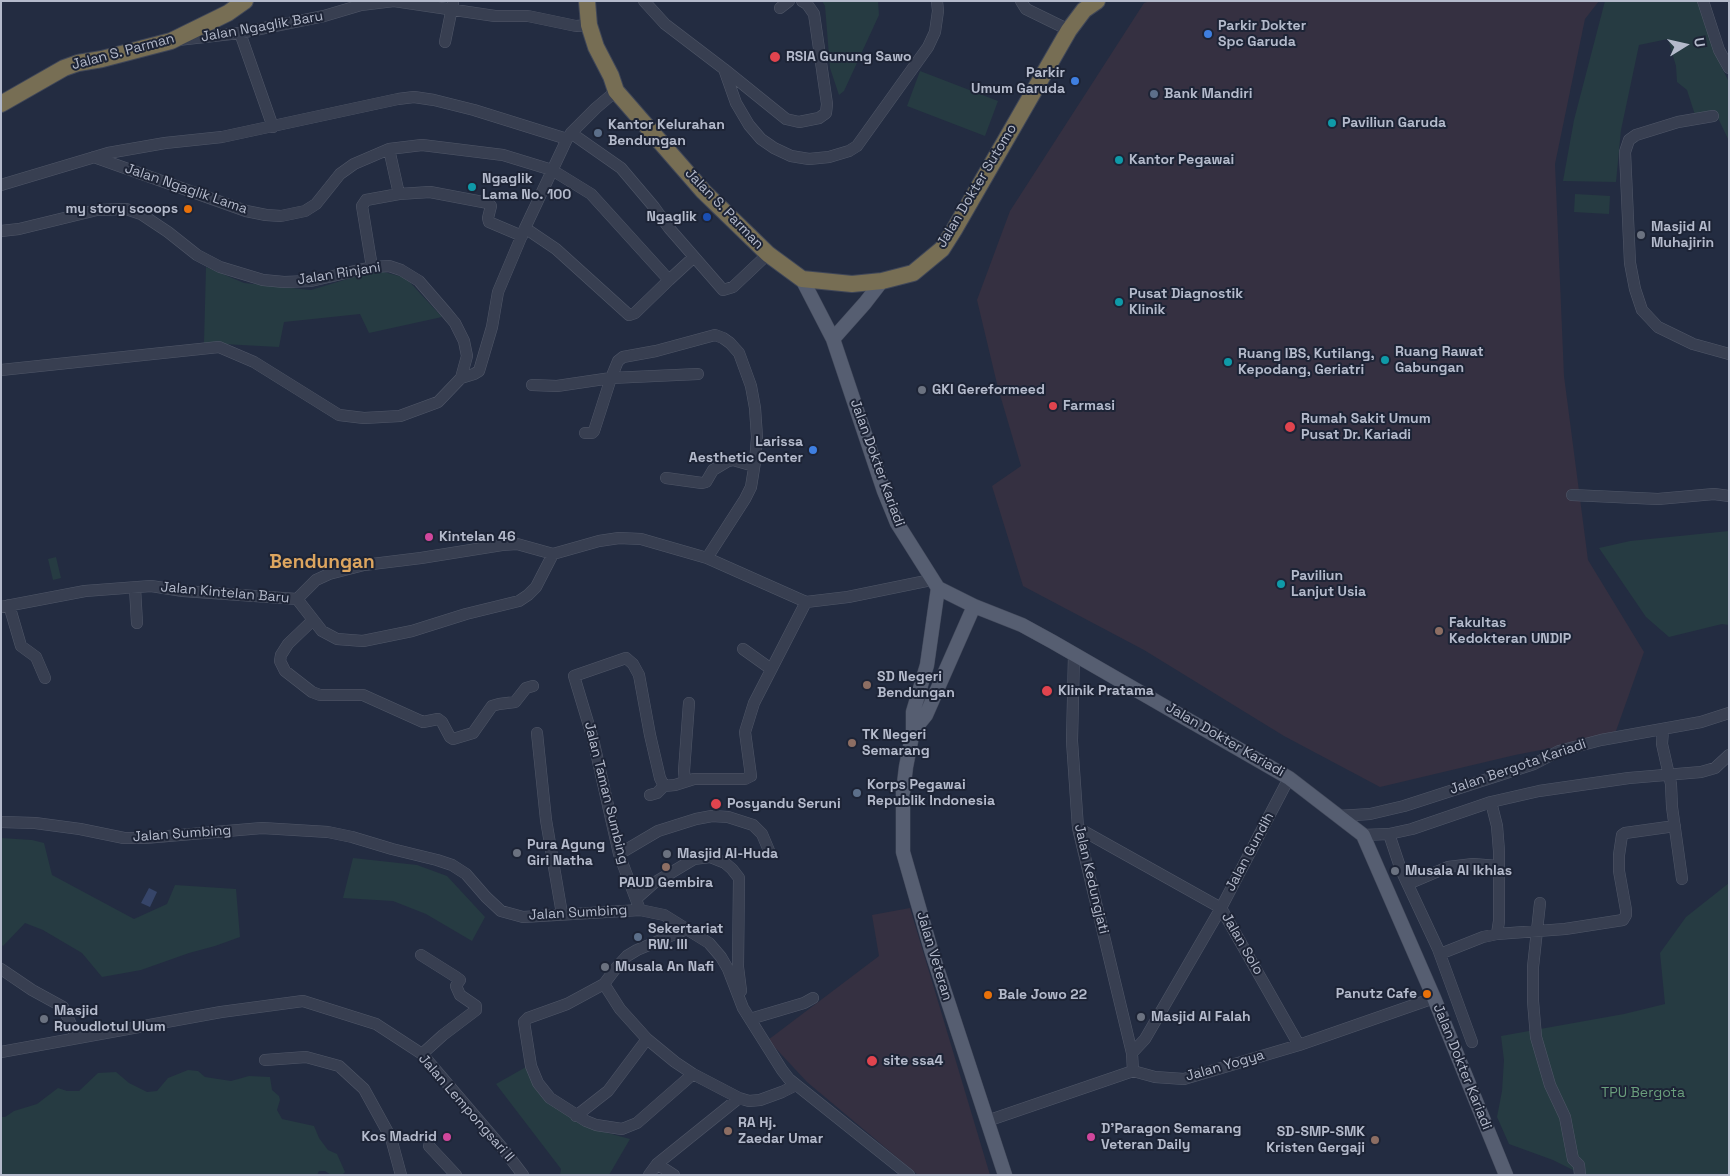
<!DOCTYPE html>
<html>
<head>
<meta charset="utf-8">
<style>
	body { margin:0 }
	#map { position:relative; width:1730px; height:1176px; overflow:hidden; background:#232c41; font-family:"Space Grotesk",sans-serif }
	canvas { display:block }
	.frame { position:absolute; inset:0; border:2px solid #b4bacb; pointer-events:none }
	.north { position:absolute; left:1660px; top:20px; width:50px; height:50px; -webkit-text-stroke:4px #1d2436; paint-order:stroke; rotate:80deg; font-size:14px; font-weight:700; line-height:20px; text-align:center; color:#b4bacb }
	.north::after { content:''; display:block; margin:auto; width:18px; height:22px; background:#b4bacb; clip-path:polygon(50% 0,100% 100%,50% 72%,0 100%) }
</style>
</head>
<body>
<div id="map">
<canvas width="1730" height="1176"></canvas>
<div class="frame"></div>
<div class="north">U</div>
</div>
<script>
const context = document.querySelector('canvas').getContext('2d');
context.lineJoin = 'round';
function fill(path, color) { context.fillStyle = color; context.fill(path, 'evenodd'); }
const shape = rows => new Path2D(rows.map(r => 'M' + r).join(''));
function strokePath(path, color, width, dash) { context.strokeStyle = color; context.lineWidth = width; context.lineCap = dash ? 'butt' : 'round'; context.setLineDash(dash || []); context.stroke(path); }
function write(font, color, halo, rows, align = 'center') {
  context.font = font + ' "Space Grotesk",sans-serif'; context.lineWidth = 4; context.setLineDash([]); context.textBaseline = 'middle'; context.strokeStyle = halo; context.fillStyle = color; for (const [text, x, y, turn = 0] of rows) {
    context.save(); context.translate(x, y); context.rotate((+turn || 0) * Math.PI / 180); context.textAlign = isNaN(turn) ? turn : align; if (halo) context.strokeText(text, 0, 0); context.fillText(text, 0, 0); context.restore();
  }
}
fill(shape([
	[1150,1,1599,1,1585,19,1555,164,1564,376,1588,560,1644,652,1616,731,1577,743,1515,755,1380,787,1284,736,1144,650,1023,586,992,486,1021,466,998,388,977,300,1010,211,1144,3],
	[910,908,928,968,990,1175,918,1175,807,1082,768,1040,879,956,872,915]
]), '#353041');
fill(shape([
	[822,1,878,1,879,15,844,91,839,95,830,68,825,6],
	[1605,1,1698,1,1720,64,1729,82,1729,141,1718,118,1695,115,1687,90,1677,82,1676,66,1668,39,1639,45,1621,130,1616,182,1563,181,1574,120],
	[920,71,998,101,985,136,907,106],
	[1575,194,1610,196,1609,214,1574,212],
	[206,267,244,283,311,290,377,270,406,278,442,317,369,333,360,314,284,322,279,347,204,343],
	[1729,531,1729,625,1722,624,1669,637,1646,617,1599,548,1630,541],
	[56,557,61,578,53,580,48,559],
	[1,838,32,840,44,843,52,875,134,919,167,904,175,885,236,889,240,937,215,946,189,953,141,970,102,977,82,953,43,930,25,923,3,946,1,944],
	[353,858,417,865,447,876,485,917,472,941,426,914,393,901,343,898],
	[1729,883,1729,1175,1583,1175,1553,1160,1509,1144,1497,1117,1502,1091,1504,1060,1501,1036,1624,1014,1665,1004,1660,953,1686,917],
	[526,1067,551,1105,604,1132,630,1139,609,1175,560,1175,561,1169,496,1084],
	[188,1070,198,1071,205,1077,231,1081,249,1076,270,1077,272,1090,279,1096,280,1100,277,1110,282,1119,314,1126,319,1138,328,1150,337,1154,345,1172,342,1175,331,1175,325,1171,319,1171,317,1175,1,1175,1,1117,5,1117,14,1111,37,1104,58,1088,67,1091,79,1091,98,1073,116,1072,129,1083,147,1092,157,1091,168,1078]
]), '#263b42');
fill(shape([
	[149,888,157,892,150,907,141,903]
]), '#364569');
const minor = shape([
	[644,1,665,24,724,69,786,119,799,122,819,118,826,113,827,104,814,14,807,4,802,1],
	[1021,1,1026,9,1069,30],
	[1703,1,1719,50,1729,68],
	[780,8,789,1],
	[240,33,273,127],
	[178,40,240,33,324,16,361,5,394,1,495,16,528,16,576,26,589,25],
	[445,42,453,3],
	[724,69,736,103,749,125,761,139,774,148,791,156,809,159,829,157,849,151,857,146,928,47,935,32,938,11,937,1],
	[1713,116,1678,122,1636,135,1629,140,1625,152,1630,263,1635,289,1642,310,1658,327,1693,344,1729,354],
	[571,133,621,168,654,207,669,228,723,290,733,287,768,254],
	[389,149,399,194],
	[94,157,246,211,266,215,281,216,305,211,316,204,340,174,354,164,389,149,422,145,503,155,552,170,591,194,669,280,694,257],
	[1,185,108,153,165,143,222,137,398,99,414,97,434,100,474,110,567,139],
	[525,228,556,249,629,315,635,313,669,280],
	[1,231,19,229,97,210,126,209,141,214,168,232,197,255,220,267,263,280,284,282,311,281,372,267,389,266,401,270,419,281,445,311,455,323,464,341,467,356,461,378,438,402,400,416,364,418,339,415,254,362,219,347,1,370],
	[372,267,362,206,366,200,399,194,430,192,488,203,491,206,488,218,489,222,522,236],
	[461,378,474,374,479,371,492,327,498,292,525,228,567,139,571,133,596,108,616,91],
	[532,385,557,386,611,378,698,374],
	[585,433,592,433,594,431,611,378,618,361,623,357,656,351,715,335,723,338,730,343,739,353,751,386,755,408,757,437,755,462,751,487,745,499,707,558],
	[666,478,702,483,706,482,713,470,728,461,733,460,754,466],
	[1572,495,1658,499,1714,494,1729,496],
	[135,588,137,623],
	[297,599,322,631,337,639,363,641,412,631,466,614,519,601,528,595,536,587,553,554],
	[9,605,21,646,36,657,45,678],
	[1,607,85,591,151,586,183,591,297,599,316,580,329,574,364,565,421,558,502,545,517,544,553,554,599,541,619,538,641,539,707,558,806,602,848,597,931,580],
	[312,621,288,644,281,655,280,661,285,671,312,692,320,695,363,695,423,722,438,719,442,722,450,737,453,739,473,733,492,706,499,704,515,702,526,688,533,686],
	[743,649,771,669],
	[1074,654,1072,741,1078,828,1132,1053,1133,1071],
	[1663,729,1662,744,1671,784,1672,807,1682,879],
	[537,733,546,820,562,914],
	[685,781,684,771,689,703],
	[664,786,675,785,694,779,745,779,751,776,745,732,754,703,806,602],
	[650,795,657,793,664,786],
	[1491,802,1497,826,1499,851,1499,921,1497,934],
	[1338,816,1370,814,1404,806,1534,764,1559,751,1601,740,1701,722,1729,713],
	[1,822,35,823,80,829,124,838,145,838,262,828,328,832,352,837,392,849,437,860,452,865,466,874,486,897,501,911,523,917,640,910,664,915,709,943,721,957,728,969,743,1008,782,1070,789,1079,909,1175],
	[1078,828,1221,908,1299,1045],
	[1389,834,1401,870,1438,949,1472,1042],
	[1363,835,1389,834,1412,829,1491,802,1539,791,1629,778,1701,772,1715,768,1729,755],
	[619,854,658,831,696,819,712,816,728,817,753,825,762,834,770,853],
	[1408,884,1448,867,1473,864,1498,866],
	[636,899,654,883,694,859,710,857,725,863,732,869,739,878,738,967,741,991],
	[1540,903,1533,967,1533,1001,1536,1037,1550,1085,1565,1117,1573,1159,1579,1165,1580,1175],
	[640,910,619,854,593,739,574,676,626,658,633,664,639,675,650,735,660,778,664,786],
	[687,929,637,950,627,956,616,968,604,984,620,1009,647,1039,675,1062,693,1074,739,1098,749,1101,760,1100,782,1092,796,1085],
	[1440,954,1483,937,1497,934,1565,929,1623,920,1626,915,1626,910,1619,871,1619,855,1622,835,1625,833,1675,826],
	[421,955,456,977,460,980,456,986,460,995,476,1006,476,1010,443,1035,422,1054],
	[1,969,32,990,63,1007,77,1038],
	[604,984,567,1004,528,1018,524,1022,531,1066,538,1083,550,1098,586,1121,596,1125,622,1129,637,1123,693,1074],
	[750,1019,804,1003,813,998],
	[1,1052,221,1012,303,1001,376,1024,422,1054,504,1150,523,1175],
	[1132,1053,1145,1039,1221,908,1289,778],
	[265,1060,306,1057,339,1066,364,1089,391,1138,401,1175],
	[576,1116,608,1091,647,1039],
	[987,1121,1133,1071,1155,1077,1184,1079,1299,1045,1434,998],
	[429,1146,456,1175],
	[657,1164,674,1175],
	[649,1175,657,1164,739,1098]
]);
const major = shape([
	[802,279,833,339,884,491,897,523,938,588,974,606,1022,625,1053,642,1289,778,1363,835,1434,998,1506,1175],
	[833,339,865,303,882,281],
	[938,588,927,665,913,712,913,731,906,767,903,792,903,852,932,953,1005,1175],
	[913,731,926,715,974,606]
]);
const highway = shape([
	[587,1,589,25,596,47,611,76,616,91,703,191,768,254,802,279,852,284,882,281,913,273,942,249,954,230,1069,30,1084,10,1097,1],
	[1,104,64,68,78,63,102,59,171,41,228,13,245,1]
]);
strokePath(minor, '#505768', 12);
strokePath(major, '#41485a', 15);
strokePath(highway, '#404758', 18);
strokePath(minor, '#383f51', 11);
strokePath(major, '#565e71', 14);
strokePath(highway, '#776e54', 16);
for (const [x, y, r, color] of [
	[1208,34,5,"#3f7fe0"],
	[775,57,6,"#e0444e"],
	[1075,81,5,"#3f7fe0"],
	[1154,94,5,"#5c6f8a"],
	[1332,123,5,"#0f9aa8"],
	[598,133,5,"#5c6f8a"],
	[1119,160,5,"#0f9aa8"],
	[472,187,5,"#0f9aa8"],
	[188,209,5,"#e8710a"],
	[707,217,5,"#1a4fb4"],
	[1641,235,5,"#6b7280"],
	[1119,302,5,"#0f9aa8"],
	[1385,360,5,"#0f9aa8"],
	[1228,362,5,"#0f9aa8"],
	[922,390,5,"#6b7280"],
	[1053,406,5,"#e0444e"],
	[1290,427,6,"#e0444e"],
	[813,450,5,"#3f7fe0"],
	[429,537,5,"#d1479c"],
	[1281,584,5,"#0f9aa8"],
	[1439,631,5,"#8d6e63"],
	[867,685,5,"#8d6e63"],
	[1047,691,6,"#e0444e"],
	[852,743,5,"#8d6e63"],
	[857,793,5,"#5c6f8a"],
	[716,804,6,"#e0444e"],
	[517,853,5,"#6b7280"],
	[667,854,5,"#6b7280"],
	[666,867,5,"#8d6e63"],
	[1395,871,5,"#6b7280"],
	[638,937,5,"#5c6f8a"],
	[605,967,5,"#6b7280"],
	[1427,994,5,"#e8710a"],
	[988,995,5,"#e8710a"],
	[1141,1017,5,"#6b7280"],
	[44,1019,5,"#6b7280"],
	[872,1061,6,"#e0444e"],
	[728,1131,5,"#8d6e63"],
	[447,1137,5,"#d1479c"],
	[1091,1137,5,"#d1479c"],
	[1375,1140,5,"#8d6e63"]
]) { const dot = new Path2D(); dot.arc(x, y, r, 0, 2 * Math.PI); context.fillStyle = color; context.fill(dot); strokePath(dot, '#1d2436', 2); }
write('bold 14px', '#b4bacb', '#1d2436', [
	["Parkir Dokter",1218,26],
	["Spc Garuda",1218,42],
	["RSIA Gunung Sawo",786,57],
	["Parkir",1065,73,"right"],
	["Umum Garuda",1065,89,"right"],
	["Bank Mandiri",1164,94],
	["Paviliun Garuda",1342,123],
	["Kantor Kelurahan",608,125],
	["Bendungan",608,141],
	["Kantor Pegawai",1129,160],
	["Ngaglik",482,179],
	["Lama No. 100",482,195],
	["my story scoops",178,209,"right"],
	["Ngaglik",697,217,"right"],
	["Masjid Al",1651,227],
	["Muhajirin",1651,243],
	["Pusat Diagnostik",1129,294],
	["Klinik",1129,310],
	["Ruang Rawat",1395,352],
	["Gabungan",1395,368],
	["Ruang IBS, Kutilang,",1238,354],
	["Kepodang, Geriatri",1238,370],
	["GKI Gereformeed",932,390],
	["Farmasi",1063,406],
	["Rumah Sakit Umum",1301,419],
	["Pusat Dr. Kariadi",1301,435],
	["Larissa",803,442,"right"],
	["Aesthetic Center",803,458,"right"],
	["Kintelan 46",439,537],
	["Paviliun",1291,576],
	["Lanjut Usia",1291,592],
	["Fakultas",1449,623],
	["Kedokteran UNDIP",1449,639],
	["SD Negeri",877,677],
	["Bendungan",877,693],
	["Klinik Pratama",1058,691],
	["TK Negeri",862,735],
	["Semarang",862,751],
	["Korps Pegawai",867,785],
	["Republik Indonesia",867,801],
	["Posyandu Seruni",727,804],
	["Pura Agung",527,845],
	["Giri Natha",527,861],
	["Masjid Al-Huda",677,854],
	["Musala Al Ikhlas",1405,871],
	["PAUD Gembira",666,883,"center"],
	["Sekertariat",648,929],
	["RW. III",648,945],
	["Musala An Nafi",615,967],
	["Panutz Cafe",1417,994,"right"],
	["Bale Jowo 22",998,995],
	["Masjid",54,1011],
	["Ruoudlotul Ulum",54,1027],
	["Masjid Al Falah",1151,1017],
	["site ssa4",883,1061],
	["RA Hj.",738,1123],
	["Zaedar Umar",738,1139],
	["D'Paragon Semarang",1101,1129],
	["Veteran Daily",1101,1145],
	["SD-SMP-SMK",1365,1132,"right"],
	["Kristen Gergaji",1365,1148,"right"],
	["Kos Madrid",437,1137,"right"]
], 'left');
write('14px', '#b4bacb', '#1d2436', [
	["Jalan Ngaglik Baru",262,27,-10],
	["Jalan S. Parman",123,52,-15],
	["Jalan Dokter Sutomo",977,186,-59],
	["Jalan Ngaglik Lama",186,189,19],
	["Jalan S. Parman",724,209,46],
	["Jalan Rinjani",339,274,-9],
	["Jalan Dokter Kariadi",877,463,70],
	["Jalan Kintelan Baru",225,593,5],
	["Jalan Dokter Kariadi",1225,740,30],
	["Jalan Bergota Kariadi",1518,767,-19],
	["Jalan Taman Sumbing",606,793,76],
	["Jalan Sumbing",182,834,-4],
	["Jalan Gundih",1250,852,-62],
	["Jalan Kedungjati",1091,879,77],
	["Jalan Sumbing",578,913,-3],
	["Jalan Solo",1242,944,60],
	["Jalan Veteran",934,956,73],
	["Jalan Yogya",1225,1066,-16],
	["Jalan Dokter Kariadi",1462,1067,68],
	["Jalan Lempongsari II",466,1108,49]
]);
write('14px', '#6a9e7c', '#1d2436', [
	["TPU Bergota",1643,1093]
]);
write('bold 19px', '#dca55f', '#1d2436', [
	["Bendungan",322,563]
]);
</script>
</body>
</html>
